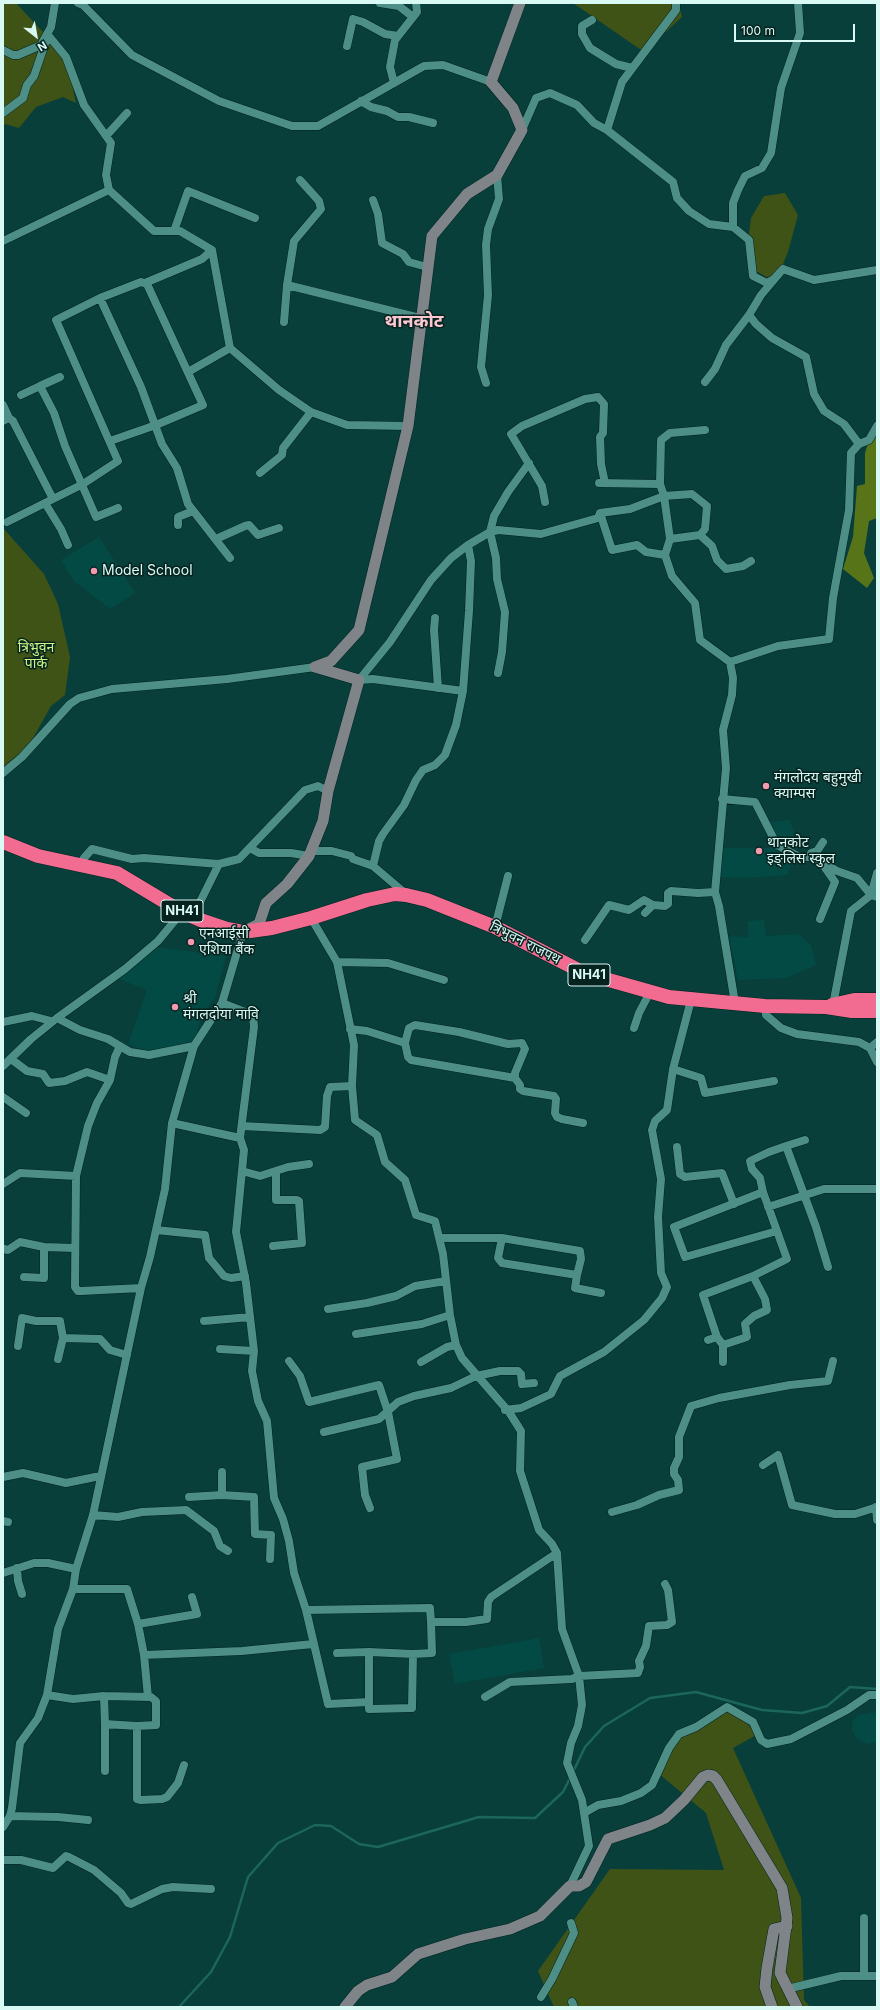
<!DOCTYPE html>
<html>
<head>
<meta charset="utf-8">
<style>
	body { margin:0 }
	#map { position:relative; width:880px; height:2010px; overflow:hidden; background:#083f3a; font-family:Inter,sans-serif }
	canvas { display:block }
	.frame { position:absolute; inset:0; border:4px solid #d9f9f4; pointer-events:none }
	.north { position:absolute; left:16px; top:16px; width:40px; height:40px; -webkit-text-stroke:3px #072320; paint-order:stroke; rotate:149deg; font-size:11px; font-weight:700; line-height:16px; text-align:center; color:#d9f9f4 }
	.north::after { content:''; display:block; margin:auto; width:14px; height:18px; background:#d9f9f4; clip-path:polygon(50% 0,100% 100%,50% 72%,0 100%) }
	.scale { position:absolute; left:734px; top:24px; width:121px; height:18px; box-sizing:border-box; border:2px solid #d9f9f4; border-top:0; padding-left:5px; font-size:12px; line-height:14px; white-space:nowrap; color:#d9f9f4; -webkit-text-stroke:3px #072320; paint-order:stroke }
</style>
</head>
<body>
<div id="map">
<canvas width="880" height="2010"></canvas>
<div class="frame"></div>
<div class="north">N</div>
<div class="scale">100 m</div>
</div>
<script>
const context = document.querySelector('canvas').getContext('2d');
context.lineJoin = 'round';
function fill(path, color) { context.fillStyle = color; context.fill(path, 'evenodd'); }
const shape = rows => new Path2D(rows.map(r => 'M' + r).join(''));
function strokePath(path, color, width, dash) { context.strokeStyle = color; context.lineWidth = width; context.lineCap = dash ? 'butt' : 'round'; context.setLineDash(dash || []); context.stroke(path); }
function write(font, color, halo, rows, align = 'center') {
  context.font = font + ' Inter,"Noto Sans Devanagari",sans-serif'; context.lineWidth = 3; context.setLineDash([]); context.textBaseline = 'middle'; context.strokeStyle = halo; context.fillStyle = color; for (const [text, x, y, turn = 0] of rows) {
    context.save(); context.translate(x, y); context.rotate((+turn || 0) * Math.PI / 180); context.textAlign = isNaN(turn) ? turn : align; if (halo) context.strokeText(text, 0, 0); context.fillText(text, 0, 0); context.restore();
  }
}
fill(shape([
	[99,537,135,593,110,609,74,581,61,560],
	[790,820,797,841,795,855,787,875,746,878,718,877,723,848,781,848,767,822],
	[764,920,766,936,798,934,811,945,816,965,786,978,738,980,729,936,748,937,748,921],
	[146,946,226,956,215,998,201,1016,195,1041,183,1047,149,1052,128,1044,147,990,111,976],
	[539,1638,544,1668,455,1684,449,1654],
	[877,1712,877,1742,866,1744,857,1739,852,1730,853,1720,859,1715]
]), '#044a44');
fill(shape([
	[3,3,16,3,66,57,76,103,63,97,36,107,19,128,5,124,3,126],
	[573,3,679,3,682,17,644,52],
	[785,193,798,215,788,252,778,276,770,279,756,271,749,234,751,218,764,196],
	[3,528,44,574,58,604,70,657,65,695,51,706,23,756,3,773],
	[730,1708,758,1734,733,1748,801,1898,804,2000,810,2007,554,2007,538,1971,610,1869,724,1870,706,1813,658,1773,679,1734]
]), '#405316');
fill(shape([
	[877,435,877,518,869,521,864,553,874,578,867,588,843,569,853,537,857,486,865,484,865,453,869,440]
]), '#587419');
strokePath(shape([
	[573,1772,585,1747,604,1726,650,1698,696,1692,762,1710,802,1713,827,1706,850,1687,877,1689],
	[179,2007,211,1972,230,1937,248,1877,278,1843,315,1825,331,1826,359,1844,378,1847,479,1817,535,1818,563,1792,571,1776]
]), '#1c665e', 2.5);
const street = shape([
	[78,3,83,5,132,55,219,101,292,126,318,126,424,66,443,65,491,82],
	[380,3,399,6,413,17],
	[592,20,582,26,582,34,590,48,616,64,632,68],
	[347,46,353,19,363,22,385,34,398,36],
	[3,50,13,55,18,55,41,45,51,27,55,3],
	[394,83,390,67,395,40,417,12,416,3],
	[361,101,371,107,387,111,398,117,409,117,433,123],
	[3,113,23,98,27,85,34,76,48,35,66,57,84,105,111,143,106,175,109,190],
	[522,130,536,98,550,93,577,105,594,123,607,130,673,182,677,198,689,211,709,224,733,227,749,240,753,276,767,283,774,279,783,269,761,295,749,315,756,324,772,338,806,357,814,394,824,411,844,424,859,444],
	[607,130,622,82,676,10,676,3],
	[106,136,127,113],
	[300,180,319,201,321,209,294,241,287,285,420,318],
	[373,200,378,214,382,243,403,254,409,262,427,267],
	[733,227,733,203,738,190,745,176,762,168,771,153,781,88,800,33,798,3],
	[174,231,188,191,255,218],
	[3,241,109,190,154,231,180,231,212,250,230,348,279,390,311,412,347,425,408,426],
	[783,269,814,280,877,270],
	[145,283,202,259,212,250],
	[100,298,141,387,162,444,177,468,188,504,230,558],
	[284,322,287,285],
	[188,372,230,348],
	[60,377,40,386,54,413,65,446,96,517,118,508],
	[705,382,715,369,726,345,749,315],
	[486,383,481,367,488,295,486,245,488,229,499,199,497,175],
	[21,395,40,386],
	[3,405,9,418],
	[3,421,9,418,13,421,53,499],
	[260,473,282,455,283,448,311,412],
	[599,483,660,484,664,496,670,539,665,555,672,576,695,603,700,640,730,662,733,678,732,695,723,730,726,768,715,892,719,906,735,1003],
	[660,484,661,440,670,433,705,430],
	[545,502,542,486,511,434,522,426,585,399,598,397,604,404,603,433,600,437,601,464,605,483],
	[45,503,61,529,68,545],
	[600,513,612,550,637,545,646,552,665,555],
	[7,522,83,484,118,461,56,320,100,298,141,282,147,284,203,405,156,425,110,441],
	[178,525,178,517,193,511],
	[700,535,712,546,717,560,726,569,743,566,751,561],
	[216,539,245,526,249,525,258,535,279,528],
	[435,618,434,630,438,688],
	[730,662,778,646,829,639,833,598,849,510,851,453,859,444,869,440,877,426],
	[498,673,502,652,505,612,497,579,496,558,490,532,494,516,508,492,529,463],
	[359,680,390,642,431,580,451,558,468,545,490,532,498,530,541,534,598,518,600,513,630,509,664,496,692,494,707,506,705,529,700,535,670,539],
	[359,680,373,679,463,691],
	[3,773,22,757,70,704,79,698,112,689,227,679,315,667],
	[722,799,755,802,777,845,800,857,811,857,821,862,835,882,820,919],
	[250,848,259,853,291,853,309,856],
	[312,851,332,851,351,856,353,859,373,866,406,894],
	[811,857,811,853,817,851,823,842],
	[825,864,837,871,857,878,871,895],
	[80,865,84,858,92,849,132,859,144,858,219,864,239,859,305,790,318,786,328,791],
	[373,866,379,841,383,834,404,805,416,780,423,770,435,765,445,755,456,725,463,691,469,611,471,561,468,545],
	[871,895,877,873],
	[182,912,158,941,125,969,57,1018,80,1030,108,1039,130,1052,149,1055,194,1046],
	[645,913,653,905],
	[193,916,219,864],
	[311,918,337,962,354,1045,352,1086,355,1120,377,1135,385,1162,405,1180,416,1215,435,1221,443,1254,450,1315,456,1345,462,1358,509,1412,521,1431,520,1471,539,1530,552,1544,557,1553,562,1629,579,1676,582,1705,578,1726,571,1743,567,1763,582,1800,589,1846,570,1886],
	[495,927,508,876],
	[585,940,609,905,629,910,644,900,653,905,665,906,668,904,668,893,671,891,698,893,715,892],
	[337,962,388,963,444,980],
	[222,1003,253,1015,254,1027,240,1138,244,1150,236,1232,246,1283,254,1351,252,1371,258,1401,267,1421,274,1498,283,1519,289,1541,294,1573,306,1610,328,1704,369,1702],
	[833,1005,851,911,871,895,877,897],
	[765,1006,766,1015,781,1028,797,1034,859,1042,870,1048,877,1062],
	[3,1022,32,1016,51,1021],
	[634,1028,639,1013,650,992],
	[350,1029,367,1031,405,1043,408,1057,411,1060,515,1078,520,1085,520,1089,523,1091,554,1096,556,1099,555,1113,557,1117,562,1119,583,1123],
	[405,1043,409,1028,415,1025,459,1032,508,1044,522,1043,525,1049,515,1073,515,1078],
	[120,1046,115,1057,110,1080,97,1103,88,1126,76,1176,75,1287,78,1291,81,1291,141,1288],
	[870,1048,877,1042],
	[11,1059,27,1071,43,1074,49,1083,65,1081,87,1072,110,1080],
	[3,1066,31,1039,57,1018],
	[673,1069,701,1078,705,1093,774,1081],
	[3,1097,26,1113],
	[172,1123,240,1138],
	[242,1126,320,1130,325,1127,327,1096,330,1087,352,1086],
	[786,1146,805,1140],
	[677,1147,680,1174,685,1177,722,1173,734,1204],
	[242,1171,260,1176,288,1167,309,1164],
	[3,1184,20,1173,76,1176],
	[763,1192,777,1231,685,1257,674,1227,763,1192],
	[763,1192,760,1178,752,1169,750,1161,769,1152,786,1146,816,1227,828,1267],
	[768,1207,824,1189,877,1189],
	[156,1230,205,1235,209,1258,224,1276,231,1278,245,1276],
	[440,1238,502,1238,580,1251,581,1259,577,1275,502,1263,498,1258,502,1238],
	[273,1246,302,1243,299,1201,297,1200,276,1200,276,1171],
	[4,1249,8,1250,20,1242,44,1247,74,1248],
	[577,1275,575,1288,601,1293],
	[753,1276,765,1299,767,1310,754,1316,745,1324,747,1337,723,1345,717,1337,703,1295,753,1276,787,1259,777,1231],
	[24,1277,44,1278,44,1247],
	[328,1309,367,1303,396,1296,415,1286,446,1281],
	[204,1321,250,1317],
	[356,1334,422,1324,450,1315],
	[708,1340,717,1337],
	[723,1345,723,1362],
	[18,1346,22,1318,36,1321,60,1321,63,1338,100,1339,110,1350,127,1355],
	[220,1349,254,1351],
	[58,1359,63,1338],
	[289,1361,300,1376,309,1402,379,1385,388,1412,397,1459,362,1467,365,1495,370,1508],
	[421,1362,447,1347,456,1345],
	[505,1410,521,1408,551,1394,560,1376,604,1352,644,1320,662,1298,667,1287,661,1273,658,1217,661,1179,652,1130,655,1121,667,1110,673,1069,691,1000],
	[324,1432,379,1419,398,1402,414,1396,451,1388,476,1376,500,1371,518,1371,521,1374,522,1384,534,1383],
	[763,1465,778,1455,792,1505,835,1514,855,1514,877,1507],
	[3,1477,23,1473,66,1483,100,1476],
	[222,1495,222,1472],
	[189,1497,222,1495,254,1497,255,1534,271,1535,270,1559],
	[876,1507,877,1520],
	[612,1512,637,1505,659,1495,679,1490,678,1480,674,1474,674,1468,679,1457,679,1437,691,1406,719,1398,790,1385,828,1381,833,1361],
	[93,1515,118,1517,142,1512,186,1510,214,1531,220,1546,228,1551],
	[3,1521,8,1522],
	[17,1568,18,1581,22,1594],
	[3,1573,34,1563,48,1563,76,1569],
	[73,1589,127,1589,138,1624,144,1655,242,1651,313,1644],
	[306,1610,430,1608,431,1622,466,1622,487,1619,488,1602,491,1597,557,1553],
	[138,1624,197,1614,192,1597],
	[369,1652,369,1709,412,1708,413,1654],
	[337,1653,369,1652,413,1654,432,1653,431,1622],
	[144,1655,148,1697],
	[47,1695,73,1699,104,1696,151,1697,156,1701,156,1725,137,1726,105,1724,105,1771],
	[104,1696,105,1724],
	[485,1697,510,1682,572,1679,579,1676,638,1673,640,1667,639,1661,646,1646,649,1626,667,1625,672,1622,668,1590,665,1584],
	[137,1726,137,1799,141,1800,162,1799,167,1797,178,1783,184,1765],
	[584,1813,598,1805,621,1801,641,1793,652,1785,669,1748,679,1734,696,1727,727,1707,753,1722,761,1740,767,1744,791,1739,847,1710,869,1695,877,1695],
	[10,1816,58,1817,88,1820],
	[3,1827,10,1816,12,1808,20,1743,38,1718,47,1695,58,1629,73,1589,76,1569,93,1515,141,1288,150,1257,165,1189,172,1123,194,1046,222,1003,243,932],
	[3,1860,21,1860,53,1868,66,1856,69,1857,94,1870,121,1893,128,1903,131,1904,162,1889,173,1887,211,1889],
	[864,1918,864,1976],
	[787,1989,841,1976,877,1976],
	[541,1997,552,1979,574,1933,571,1923],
	[572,2002,574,2007]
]);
const secondary = shape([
	[315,667,331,661,359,630,408,426,432,236,467,194,497,175,522,130,513,108,491,82,520,3],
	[247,930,259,924,266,903,287,884,309,856,323,821,328,791,359,680,315,667],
	[345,2007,358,1991,367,1985,392,1977,418,1954,465,1939,510,1929,540,1916,570,1886,579,1886,586,1882,608,1839,650,1825,665,1818,684,1800,703,1777,708,1775,713,1776,717,1780,782,1888,787,1918,780,1973,797,2007],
	[772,2007,765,1987,767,1968,774,1929,787,1926]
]);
const highway = shape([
	[3,842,38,856,117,873,182,912,203,921,227,929,243,932,272,928,311,918,367,900,395,894,406,895,427,900,495,927,584,973,669,997,765,1006,826,1007,852,1011,877,1011],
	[832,1005,854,1000,877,1000]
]);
strokePath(street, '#002420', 9);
strokePath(secondary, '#002420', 12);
strokePath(highway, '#002420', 15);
strokePath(street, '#4d8e86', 8);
strokePath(secondary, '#7f8489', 11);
strokePath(highway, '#f26c91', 14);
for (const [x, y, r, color] of [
	[94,571,4,"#f29aae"],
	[766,786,4,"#f29aae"],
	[759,851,4,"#f29aae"],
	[191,942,4,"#f29aae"],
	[175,1007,4,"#f29aae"]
]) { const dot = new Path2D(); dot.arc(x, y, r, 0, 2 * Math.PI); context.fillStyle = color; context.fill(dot); strokePath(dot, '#072320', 1.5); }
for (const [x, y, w] of [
	[182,911,42],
	[589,975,42]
]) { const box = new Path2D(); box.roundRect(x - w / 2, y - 11, w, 22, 3); context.fillStyle = '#072320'; context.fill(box); strokePath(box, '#d9f9f4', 1); }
write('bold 13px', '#d9f9f4', null, [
	["NH41",182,911],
	["NH41",589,975]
]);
write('14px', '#d9f9f4', '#072320', [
	["Model School",102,571],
	["मंगलोदय बहुमुखी",774,778],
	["क्याम्पस",774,794],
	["थानकोट",767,843],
	["इङ्लिस स्कुल",767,859],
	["एनआईसी",199,934],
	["एशिया बैंक",199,950],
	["श्री",183,999],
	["मंगलदोया मावि",183,1015]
], 'left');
write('14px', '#ccf583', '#072320', [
	["त्रिभुवन",36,648],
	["पार्क",36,664]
]);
write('14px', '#d9f9f4', '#072320', [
	["त्रिभुवन राजपथ",525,943,27]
]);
write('bold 18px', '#fbc8d2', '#072320', [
	["थानकोट",414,322]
]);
</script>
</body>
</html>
